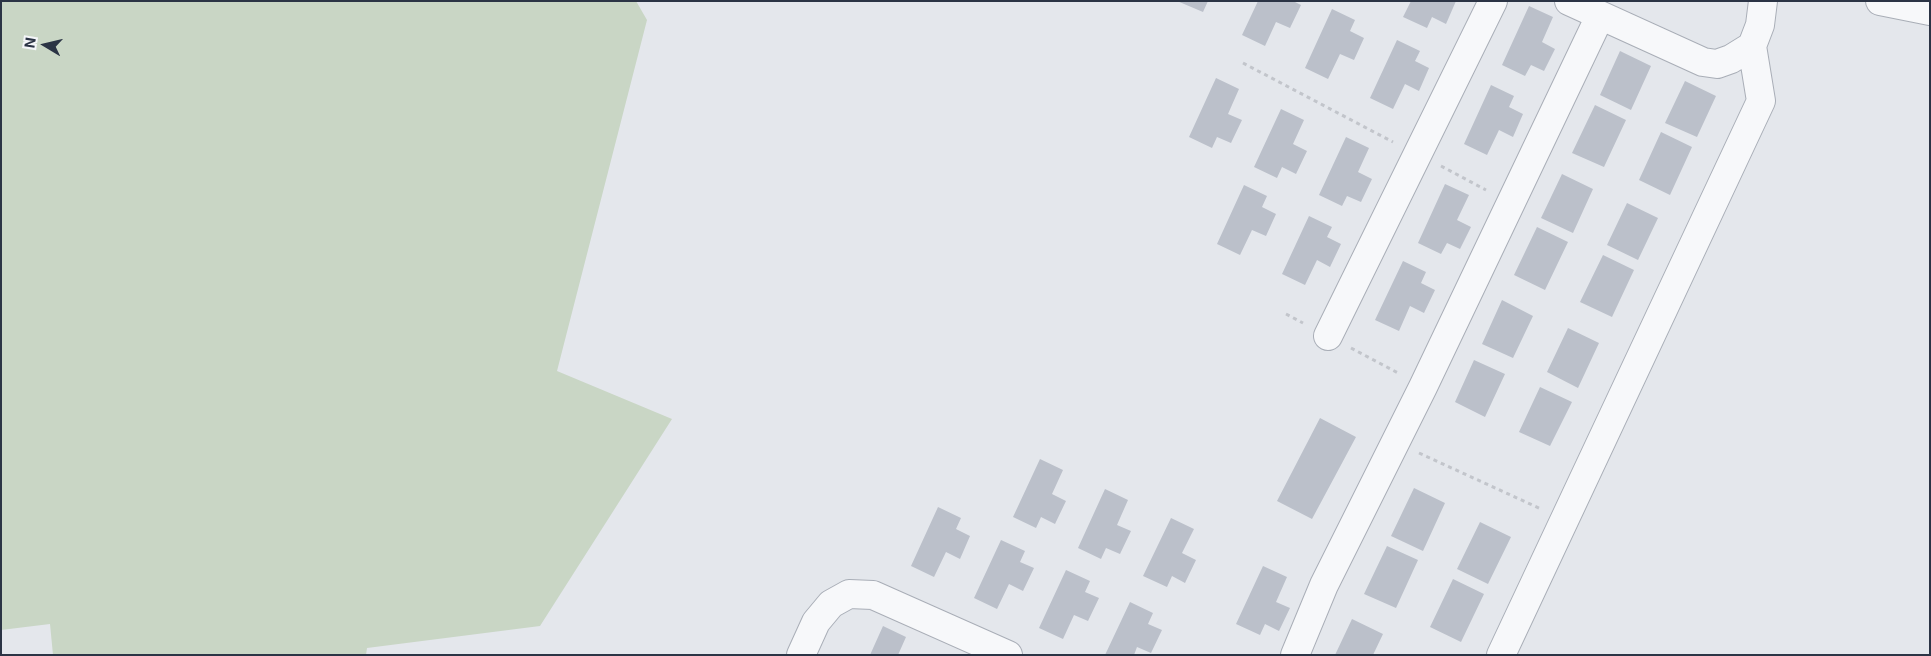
<!DOCTYPE html>
<html>
<head>
<meta charset="utf-8">
<style>
	body { margin:0 }
	#map { position:relative; width:1931px; height:656px; overflow:hidden; background:#e4e7ec; font-family:Inter,sans-serif }
	canvas { display:block }
	.frame { position:absolute; inset:0; border:2px solid #2b3445; pointer-events:none }
	.north { position:absolute; left:20px; top:20px; width:50px; height:50px; -webkit-text-stroke:4px #f4f6f9; paint-order:stroke; rotate:279deg; font-size:14px; font-weight:700; line-height:20px; text-align:center; color:#2b3445 }
	.north::after { content:''; display:block; margin:auto; width:18px; height:22px; background:#2b3445; clip-path:polygon(50% 0,100% 100%,50% 72%,0 100%) }
</style>
</head>
<body>
<div id="map">
<canvas width="1931" height="656"></canvas>
<div class="frame"></div>
<div class="north">N</div>
</div>
<script>
const context = document.querySelector('canvas').getContext('2d');
context.lineJoin = 'round';
function fill(path, color) { context.fillStyle = color; context.fill(path, 'evenodd'); }
const shape = rows => new Path2D(rows.map(r => 'M' + r).join(''));
function strokePath(path, color, width, dash) { context.strokeStyle = color; context.lineWidth = width; context.lineCap = dash ? 'butt' : 'round'; context.setLineDash(dash || []); context.stroke(path); }
fill(shape([
	[1,1,636,1,647,20,557,371,672,419,540,626,367,648,366,655,53,655,50,624,1,630]
]), '#c9d6c5');
fill(shape([
	[1177,1,1208,1,1203,12],
	[1258,1,1293,1,1301,5,1290,28,1276,22,1265,46,1242,35],
	[1411,1,1456,1,1446,24,1432,17,1427,28,1403,17],
	[1529,6,1553,17,1542,42,1555,49,1544,71,1531,65,1525,76,1502,65],
	[1332,9,1355,20,1350,31,1364,38,1354,60,1340,54,1328,79,1305,68],
	[1397,40,1420,51,1415,61,1429,68,1419,91,1405,84,1393,109,1370,98],
	[1620,51,1651,66,1631,110,1600,95],
	[1216,78,1239,89,1228,114,1242,120,1231,143,1217,137,1212,148,1189,137],
	[1685,81,1716,96,1697,137,1665,123],
	[1491,85,1514,96,1509,107,1523,114,1513,137,1499,130,1487,155,1464,144],
	[1595,105,1626,120,1604,167,1572,153],
	[1281,109,1304,120,1293,144,1307,151,1296,174,1282,167,1277,178,1254,167],
	[1661,132,1692,147,1670,195,1639,180],
	[1346,137,1369,148,1358,172,1372,179,1361,202,1347,196,1342,206,1319,195],
	[1562,174,1593,189,1573,233,1541,218],
	[1445,184,1469,195,1457,220,1471,227,1460,249,1447,243,1441,254,1418,243],
	[1244,185,1267,196,1262,207,1276,214,1266,236,1252,230,1240,255,1217,244],
	[1627,203,1658,218,1638,260,1607,245],
	[1309,216,1332,227,1327,237,1341,244,1330,267,1317,260,1305,285,1282,274],
	[1537,227,1568,242,1545,290,1514,275],
	[1603,255,1634,270,1612,317,1580,302],
	[1403,261,1426,272,1421,283,1435,290,1424,313,1410,306,1399,331,1375,320],
	[1502,300,1533,316,1513,358,1482,344],
	[1568,328,1599,343,1578,388,1547,372],
	[1474,360,1505,374,1485,417,1455,402],
	[1540,387,1572,402,1550,446,1519,432],
	[1320,418,1356,437,1312,519,1277,501],
	[1040,459,1063,470,1052,494,1066,501,1055,524,1041,517,1036,528,1013,517],
	[1414,488,1445,503,1423,551,1391,536],
	[1105,489,1128,500,1117,525,1131,531,1120,554,1106,548,1101,559,1078,548],
	[938,507,961,518,956,529,970,536,960,559,946,552,934,577,911,566],
	[1171,518,1194,529,1182,553,1196,560,1185,583,1172,576,1167,587,1143,576],
	[1480,522,1511,537,1488,584,1457,569],
	[1001,540,1025,551,1020,562,1034,568,1023,591,1009,584,997,609,974,598],
	[1387,546,1418,560,1396,608,1364,594],
	[1263,566,1287,577,1276,602,1290,608,1279,631,1265,624,1260,635,1236,624],
	[1066,570,1090,581,1085,592,1099,598,1088,621,1074,615,1063,639,1039,628],
	[1453,579,1484,594,1461,642,1430,627],
	[1130,602,1153,613,1148,624,1162,630,1151,653,1137,647,1134,655,1105,655],
	[1352,619,1383,634,1373,655,1335,655],
	[883,626,906,637,898,655,870,655]
]), '#bbc0ca');
const minor = shape([
	[1569,1,1703,62,1717,64,1731,59,1752,46],
	[1880,1,1930,11],
	[1328,336,1493,1],
	[801,655,816,622,831,604,849,594,873,595,1008,655],
	[1295,655,1324,585,1423,387,1600,16],
	[1501,655,1761,101,1752,46,1760,25,1763,1]
]);
strokePath(minor, '#a9aeb7', 30);
strokePath(shape([
	[1243,63,1393,142],
	[1441,166,1486,190],
	[1286,314,1303,323],
	[1351,348,1398,373],
	[1419,453,1541,509]
]), '#c2c5cb', 3, [4, 4]);
strokePath(minor, '#f7f8fa', 28);
</script>
</body>
</html>
